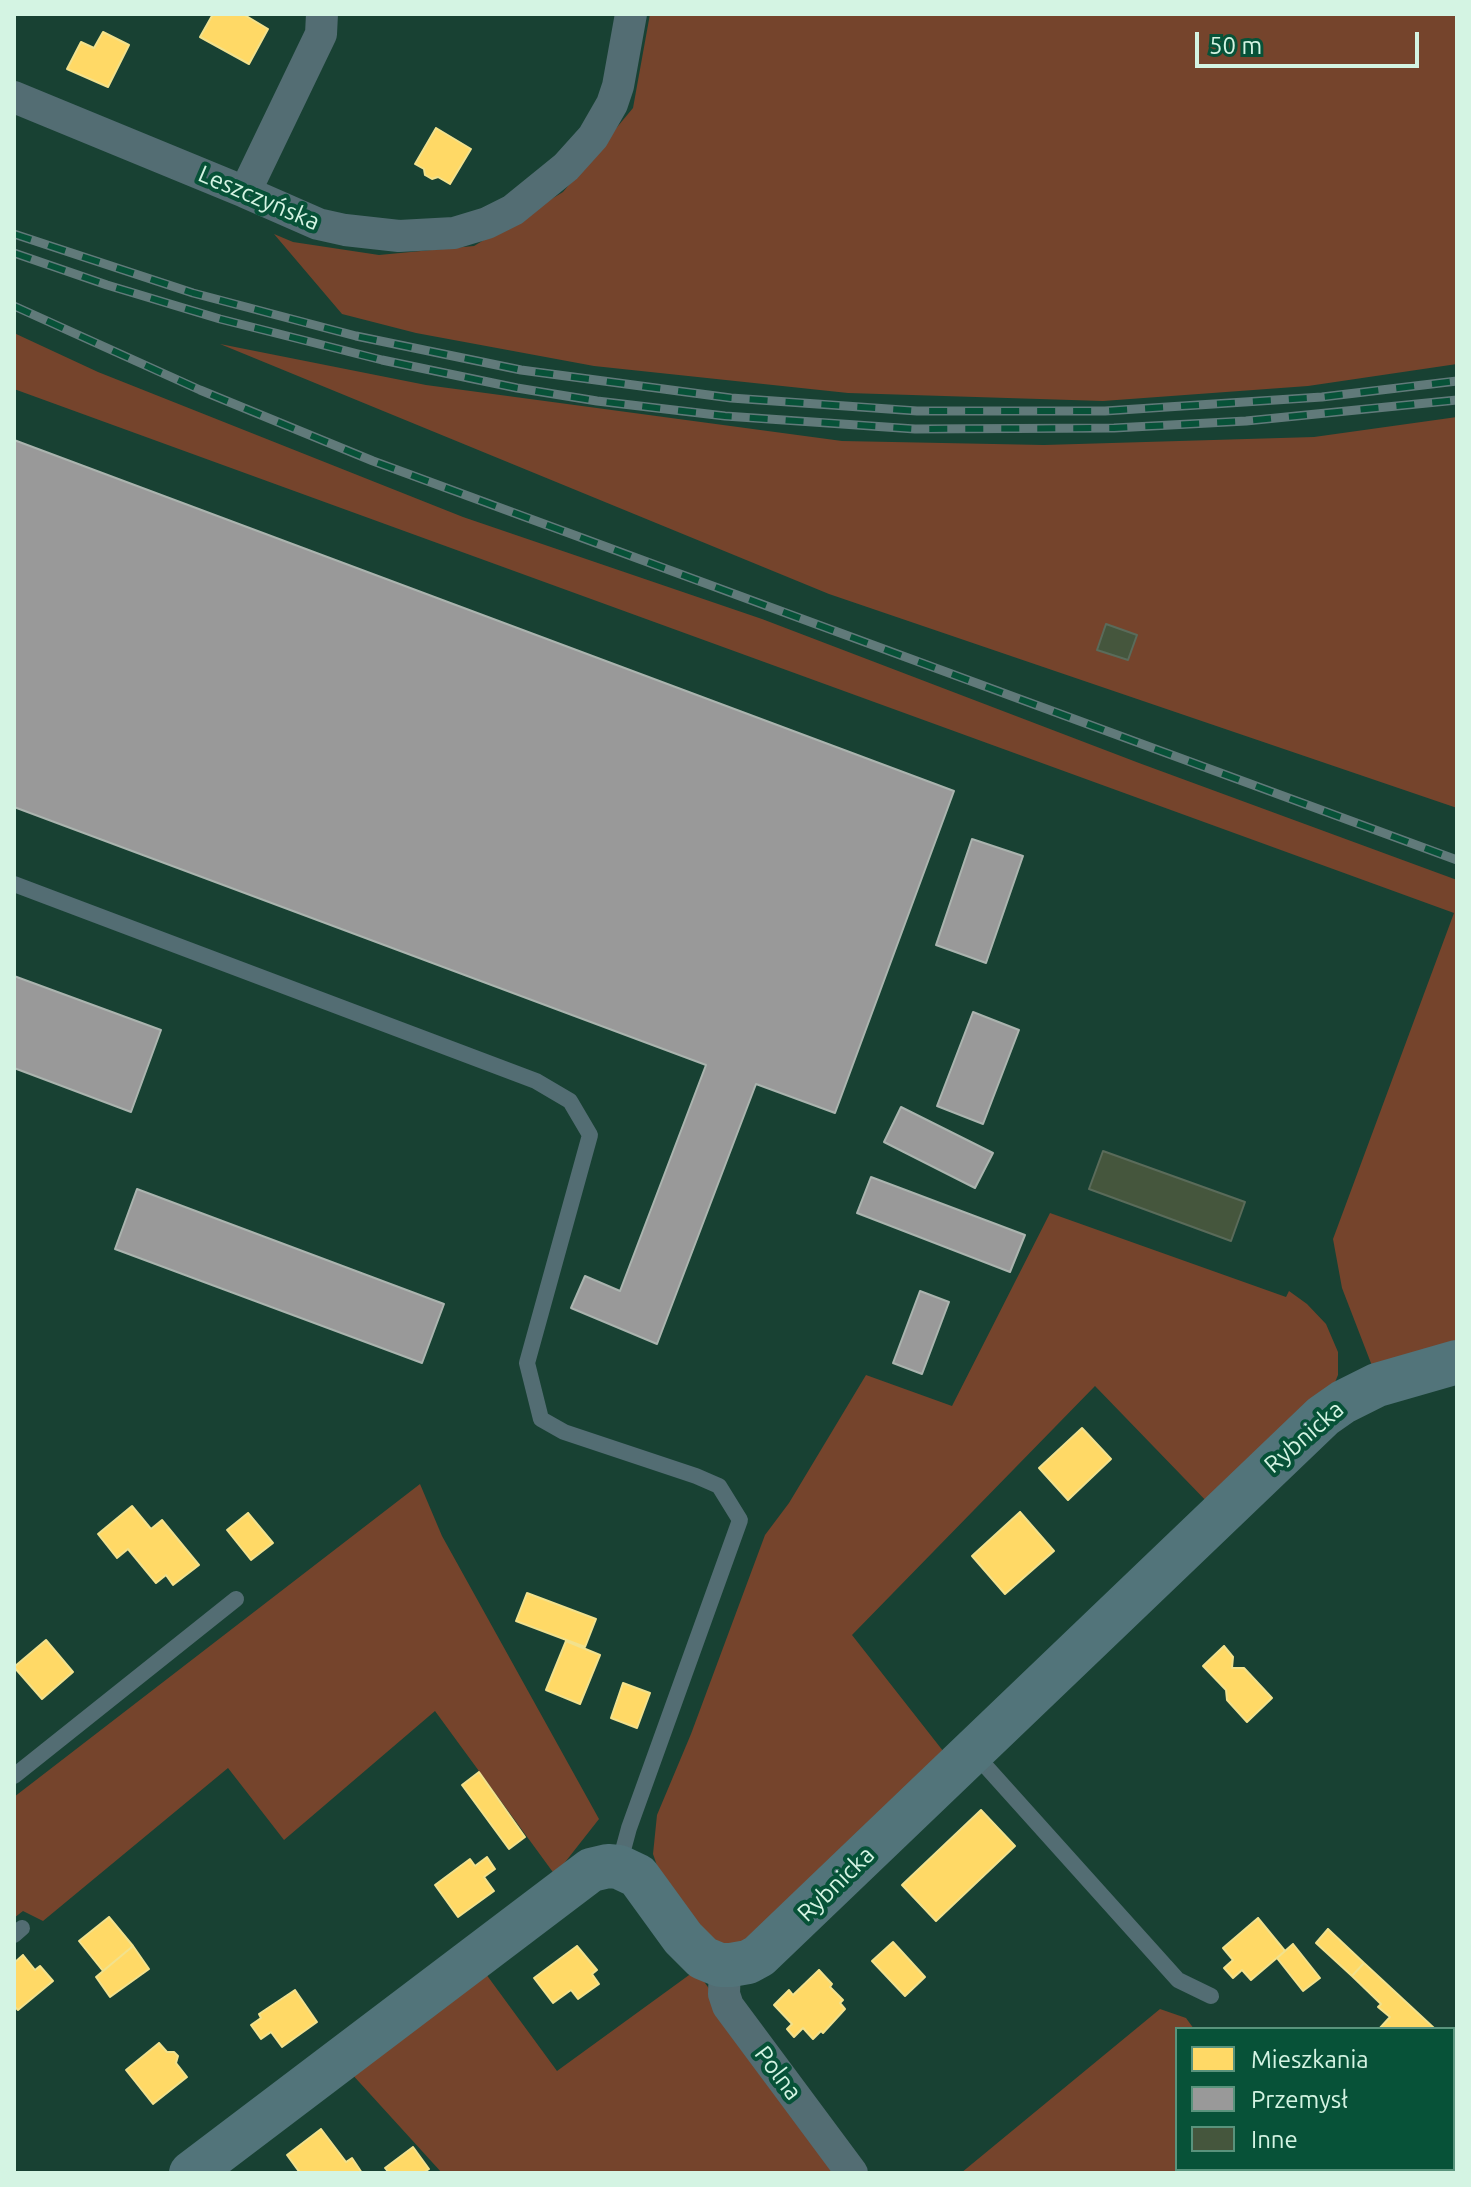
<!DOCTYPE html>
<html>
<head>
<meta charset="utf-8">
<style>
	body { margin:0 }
	#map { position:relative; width:1471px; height:2187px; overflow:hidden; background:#184133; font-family:Ubuntu,sans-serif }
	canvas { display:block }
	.frame { position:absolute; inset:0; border:16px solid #d4f4e3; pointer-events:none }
	.legend { position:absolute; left:1175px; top:2027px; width:280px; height:144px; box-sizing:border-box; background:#075238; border:2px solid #59937c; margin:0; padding:10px 14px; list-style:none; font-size:24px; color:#d4f4e3 }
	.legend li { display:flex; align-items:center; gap:16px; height:40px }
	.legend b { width:40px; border:2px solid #59937c }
	.scale { position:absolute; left:1195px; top:32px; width:224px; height:36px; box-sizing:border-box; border:4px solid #d4f4e3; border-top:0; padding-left:10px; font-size:24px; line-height:28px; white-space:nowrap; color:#d4f4e3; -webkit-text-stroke:6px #075238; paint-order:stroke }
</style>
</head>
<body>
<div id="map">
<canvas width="1471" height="2187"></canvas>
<div class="frame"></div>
<ul class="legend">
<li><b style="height:22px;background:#ffd966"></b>Mieszkania</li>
<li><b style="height:22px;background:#999"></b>Przemysł</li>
<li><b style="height:22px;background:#45563d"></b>Inne</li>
</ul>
<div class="scale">50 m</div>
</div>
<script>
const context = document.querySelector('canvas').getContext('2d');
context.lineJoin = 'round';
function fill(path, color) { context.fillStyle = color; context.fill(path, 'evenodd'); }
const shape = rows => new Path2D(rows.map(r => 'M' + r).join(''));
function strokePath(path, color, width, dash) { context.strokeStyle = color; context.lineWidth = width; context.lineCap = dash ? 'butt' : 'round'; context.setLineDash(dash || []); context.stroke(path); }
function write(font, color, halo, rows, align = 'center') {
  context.font = font + ' Ubuntu,sans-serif'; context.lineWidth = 8; context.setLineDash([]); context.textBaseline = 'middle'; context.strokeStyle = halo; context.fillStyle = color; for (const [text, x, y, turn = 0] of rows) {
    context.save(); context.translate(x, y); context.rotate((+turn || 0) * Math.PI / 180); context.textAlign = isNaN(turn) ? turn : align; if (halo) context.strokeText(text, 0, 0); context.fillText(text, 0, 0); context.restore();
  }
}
fill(shape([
	[650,14,1457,14,1457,364,1308,386,1103,401,848,393,594,366,416,333,342,314,274,234,293,242,379,255,474,246,563,192,633,108],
	[14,333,98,372,463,517,762,619,1139,763,1457,880,1457,1351,1374,1371,1342,1288,1333,1239,1454,913,14,389],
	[220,344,426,385,842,441,1044,445,1314,437,1457,417,1457,808,829,594],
	[1050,1213,1286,1297,1289,1291,1307,1304,1326,1324,1338,1352,1338,1375,1331,1392,1212,1507,1095,1386,852,1635,947,1756,764,1939,714,1951,664,1886,653,1854,657,1815,691,1734,765,1535,789,1503,866,1375,952,1406],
	[420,1484,442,1536,599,1819,555,1875,435,1711,284,1840,228,1768,43,1921,23,1911,14,1918,14,1797],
	[483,1970,557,2071,696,1970,838,2173,442,2173,350,2072],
	[1160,2009,1186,2018,1194,2029,1177,2029,1177,2169,1418,2169,1433,2173,961,2173]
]), '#75442c');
const homes = shape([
	[213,14,243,14,268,29,249,64,200,37,213,14],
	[103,32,129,45,108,87,67,69,81,42,94,48,103,32],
	[436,128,471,149,450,184,438,177,432,179,425,175,424,169,415,164,436,128],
	[1082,1428,1111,1459,1068,1500,1039,1468,1082,1428],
	[132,1506,151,1529,162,1520,199,1565,173,1585,166,1575,156,1583,128,1549,117,1558,98,1534,132,1506],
	[1020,1512,1054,1551,1005,1594,972,1556,1020,1512],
	[248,1513,273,1543,251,1560,227,1530,248,1513],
	[527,1593,596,1619,585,1647,516,1621,527,1593],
	[46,1640,73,1672,42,1699,14,1667,46,1640],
	[566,1641,600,1655,580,1704,546,1690,566,1641],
	[1224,1646,1233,1657,1232,1668,1244,1668,1272,1698,1247,1722,1227,1700,1226,1690,1203,1666,1224,1646],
	[623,1683,650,1693,637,1728,611,1718,623,1683],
	[479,1772,525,1837,509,1849,462,1785,479,1772],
	[981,1810,1015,1846,936,1921,902,1885,981,1810],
	[487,1857,495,1869,484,1877,494,1891,458,1917,435,1885,470,1859,475,1866,487,1857],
	[109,1917,133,1946,103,1971,79,1941,109,1917],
	[1258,1918,1285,1951,1251,1980,1242,1970,1233,1978,1224,1968,1233,1960,1223,1948,1258,1918],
	[1328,1929,1364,1963,1352,1976,1316,1943,1328,1929],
	[893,1942,925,1977,905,1996,872,1961,893,1942],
	[1293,1944,1320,1978,1303,1991,1277,1958,1293,1944],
	[133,1946,149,1969,110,1997,96,1977,133,1946],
	[577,1946,597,1970,592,1974,599,1984,578,1999,571,1990,553,2003,534,1978,577,1946],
	[23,1955,35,1970,40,1966,53,1981,18,2010,14,2006,14,1963,23,1955],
	[1364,1963,1434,2028,1433,2029,1379,2029,1390,2017,1378,2007,1381,2004,1352,1976,1364,1963],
	[819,1970,832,1984,830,1987,843,2000,840,2003,845,2009,823,2033,821,2031,813,2039,803,2028,794,2037,787,2029,792,2024,774,2005,789,1990,793,1995,819,1970],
	[295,1990,317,2022,282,2047,271,2032,261,2039,251,2025,261,2018,259,2014,295,1990],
	[159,2043,167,2052,174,2052,178,2056,176,2063,187,2077,153,2104,126,2070,159,2043],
	[321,2129,346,2162,352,2158,362,2173,300,2173,287,2155,321,2129],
	[413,2147,429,2169,423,2173,389,2173,385,2168,413,2147]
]);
fill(homes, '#ffd966');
strokePath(homes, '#f2e18c', 2);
const industry = shape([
	[14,440,954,791,835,1113,756,1084,657,1344,571,1308,585,1276,620,1291,706,1065,14,807,14,440],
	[972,839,1023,856,986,963,936,945,972,839],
	[14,976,161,1030,131,1112,14,1068,14,976],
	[973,1012,1019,1030,983,1124,937,1106,973,1012],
	[901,1107,993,1153,975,1188,884,1142,901,1107],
	[871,1177,1025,1235,1010,1272,857,1213,871,1177],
	[137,1189,444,1304,422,1363,115,1249,137,1189],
	[920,1291,949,1302,922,1374,893,1363,920,1291]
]);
fill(industry, '#999');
strokePath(industry, '#abb4af', 2);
const building = shape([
	[1106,624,1137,635,1128,660,1097,650,1106,624],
	[1103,1151,1245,1202,1231,1241,1089,1189,1103,1151]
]);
fill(building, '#45563d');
strokePath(building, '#5a6b5a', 2);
strokePath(shape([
	[14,884,536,1081,570,1101,590,1135,527,1363,541,1419,564,1432,696,1476,719,1486,740,1520,629,1828,619,1865],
	[973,1752,1178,1980,1211,1996],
	[14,1776,236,1599],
	[14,1935,22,1928]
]), '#536d73', 16);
strokePath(shape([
	[14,97,245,192,318,224,345,230,399,236,454,233,487,223,513,210,566,167,593,137,612,104,618,86,631,14],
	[245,192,321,34,322,14],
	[725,1965,724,1994,728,2006,852,2173]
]), '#536d73', 32);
strokePath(shape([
	[191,2173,591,1870,608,1866,619,1867,638,1876,683,1938,703,1958,720,1965,731,1965,748,1962,759,1956,1323,1416,1343,1402,1377,1385,1457,1362]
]), '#52747a', 44);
const rail = shape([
	[14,234,193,293,356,336,521,370,731,398,917,411,1105,411,1322,397,1457,381],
	[14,253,107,285,220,319,382,360,517,388,597,401,725,416,915,429,1114,428,1246,421,1457,400],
	[14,306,200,390,373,461,1457,860]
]);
strokePath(rail, '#617a7a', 9);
strokePath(rail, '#075238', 6, [18]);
write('24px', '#d4f4e3', '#075238', [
	["Leszczyńska",259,198,23],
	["Rybnicka",1304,1437,-41],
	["Rybnicka",836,1884,-44],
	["Polna",778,2073,53]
]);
</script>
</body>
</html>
